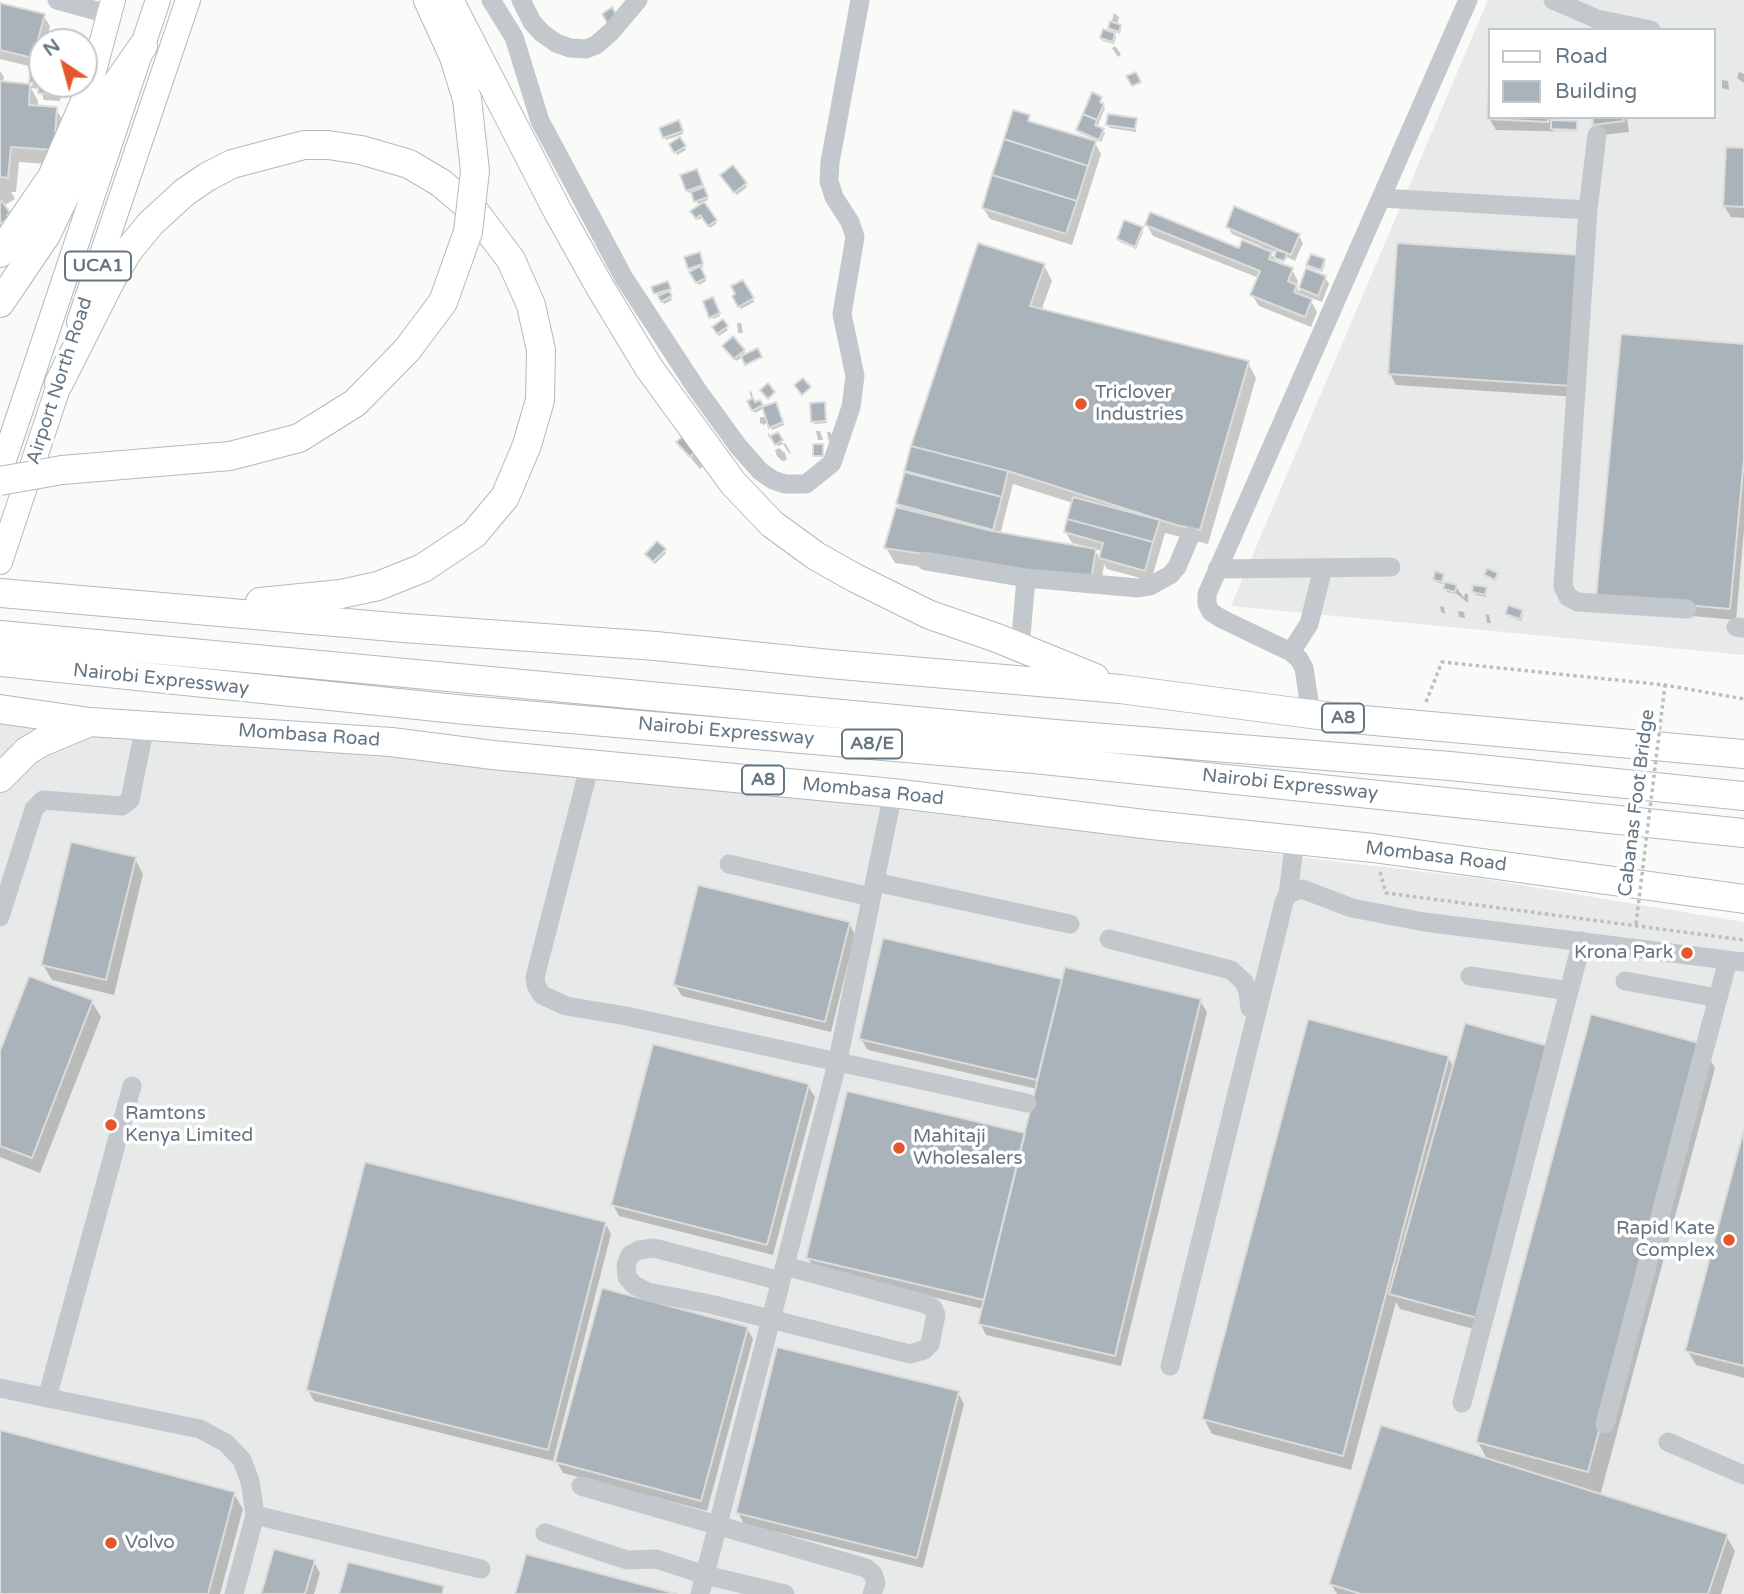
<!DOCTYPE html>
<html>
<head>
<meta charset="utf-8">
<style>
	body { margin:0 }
	#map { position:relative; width:1744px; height:1594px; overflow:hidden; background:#fafaf8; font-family:"Varela Round",sans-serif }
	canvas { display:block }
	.legend { position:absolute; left:1488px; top:28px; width:228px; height:91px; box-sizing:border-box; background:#fff; border:2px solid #c1c8cd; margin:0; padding:9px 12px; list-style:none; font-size:21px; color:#657683 }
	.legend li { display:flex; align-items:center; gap:14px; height:35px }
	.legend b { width:35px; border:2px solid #c1c8cd }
	.north { position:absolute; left:28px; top:28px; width:70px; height:70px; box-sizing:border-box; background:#fff; border:2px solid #c1c8cd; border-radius:50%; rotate:324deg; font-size:19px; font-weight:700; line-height:28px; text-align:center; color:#657683 }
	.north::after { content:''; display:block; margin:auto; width:24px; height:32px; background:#e4572e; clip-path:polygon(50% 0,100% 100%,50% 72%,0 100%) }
</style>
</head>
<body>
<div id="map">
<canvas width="1744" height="1594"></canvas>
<ul class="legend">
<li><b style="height:9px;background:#fff"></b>Road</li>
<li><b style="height:19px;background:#aab3b9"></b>Building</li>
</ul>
<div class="north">N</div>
</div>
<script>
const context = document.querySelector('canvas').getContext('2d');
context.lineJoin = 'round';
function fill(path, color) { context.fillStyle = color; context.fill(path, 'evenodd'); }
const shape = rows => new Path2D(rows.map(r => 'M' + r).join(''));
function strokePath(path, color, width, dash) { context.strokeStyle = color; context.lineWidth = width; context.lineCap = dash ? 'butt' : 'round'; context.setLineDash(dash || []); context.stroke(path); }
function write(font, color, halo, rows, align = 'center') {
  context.font = font + ' "Varela Round",sans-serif'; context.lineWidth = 7; context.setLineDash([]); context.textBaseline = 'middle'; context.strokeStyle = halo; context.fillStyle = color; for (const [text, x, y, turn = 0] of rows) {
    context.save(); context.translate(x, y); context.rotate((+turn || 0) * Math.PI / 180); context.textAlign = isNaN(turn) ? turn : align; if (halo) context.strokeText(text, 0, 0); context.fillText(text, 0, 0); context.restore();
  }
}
fill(shape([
	[1488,0,1744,0,1744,655,1231,606],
	[1490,30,1714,30,1714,117,1490,117],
	[0,716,395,749,1484,879,1744,922,1744,1594,0,1594]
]), '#e8e9e9');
fill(shape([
	[0,5,43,15,50,26,46,42,42,42,39,68,42,68,42,84,62,84,60,101,44,100,40,89,31,88,38,101,38,108,56,109,65,124,62,165,19,162,16,192,11,192,15,199,3,206,14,225,0,238,0,71,4,77,3,83,33,86,31,82,33,67,0,59],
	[1114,13,1119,17,1117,25,1121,29,1120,34,1113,31,1116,37,1114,44,1103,41,1102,38,1113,34,1110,28],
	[1115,46,1121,54,1118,57,1112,48],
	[1739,72,1744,74,1744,83,1737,78],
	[1722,80,1728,81,1729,90,1722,88],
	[1490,96,1490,117,1554,117,1554,122,1576,123,1578,125,1578,128,1553,127,1553,131,1578,132,1496,130,1489,118],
	[1101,98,1101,104,1105,108,1097,127,1105,133,1101,142,1079,133,1078,130],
	[1028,117,1033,125,1095,143,1101,154,1072,245,990,219,983,208],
	[1594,117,1627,117,1629,132,1601,135,1594,124],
	[1136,119,1136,132,1110,128,1108,125],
	[680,125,683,134,666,140,661,129],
	[680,139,686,150,677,155,671,145],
	[1744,150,1744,218,1731,217,1724,206],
	[733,167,747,187,737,195,722,175],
	[697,173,708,200,698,204,693,192,689,193,687,190,682,176],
	[704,204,717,223,710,228,703,217,698,220,693,212],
	[1147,225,1240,250,1259,249,1261,246,1232,234,1228,227,1299,236,1303,243,1295,261,1287,257,1286,260,1276,257,1277,253,1268,249,1275,260,1285,264,1284,267,1292,270,1298,281,1296,286,1299,292,1307,271,1325,277,1329,284,1322,302,1309,297,1317,312,1311,327,1259,306,1252,295,1259,278,1153,236],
	[1142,229,1143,232,1136,249,1120,242,1118,239],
	[700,257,703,267,699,268,706,281,699,285,690,268],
	[1580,257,1578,397,1396,385,1390,374],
	[1324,261,1325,264,1322,272,1310,268,1308,265],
	[1044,265,1052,281,1041,311,1248,363,1256,378,1208,544,1165,533,1151,581,1107,569,1104,564,1100,594,895,563,886,548,901,510,898,504],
	[1013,484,1073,503,1065,531,1072,543,1085,546,1084,549,1000,535],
	[1094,549,1103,551,1100,559],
	[743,282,754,302,741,309,734,297],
	[668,286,671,292,668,293,672,300,664,304,654,288],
	[712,299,720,316,713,319,705,302],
	[722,322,728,330,719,336,714,328],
	[737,323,741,323,743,333,738,333],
	[1744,346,1744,530,1736,620,1604,608],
	[726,349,743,351,746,355,736,361],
	[749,390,752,393,754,405,759,402,763,409,775,404,784,425,772,430,769,421,764,425,760,423,760,417,767,417,764,408,755,413,749,402,752,400],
	[824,404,827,423,814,424,812,421],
	[816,431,820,431,823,440,818,440],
	[827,432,830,432,832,435,829,442],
	[768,433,773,437,778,434,783,444,778,446,774,439,769,438],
	[683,438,705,465,700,469,680,445],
	[785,443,791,453,790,454,783,444],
	[779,448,785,453,787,460,782,461,777,456,775,450],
	[664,550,666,553,655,564,647,555],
	[1443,575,1443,584,1456,587,1464,598,1465,593,1468,594,1468,603,1457,594,1447,592,1446,585,1436,582,1434,579],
	[1486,589,1486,597,1476,595,1474,592],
	[1440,606,1444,607,1445,614,1441,612],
	[1458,611,1464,612,1465,618,1459,617],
	[1521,611,1523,614,1521,621,1509,616,1507,614],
	[1486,614,1489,615,1491,623,1487,623],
	[135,859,143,874,114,995,52,980,43,965],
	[849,923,855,935,831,1032,682,996,675,985],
	[884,940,1063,981,1200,1001,1207,1012,1121,1366,986,1335,980,1323,983,1309,815,1269,808,1258,1026,1135,1037,1089,868,1050,861,1039],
	[92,1002,101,1017,40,1173,0,1157,0,1056],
	[1702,1045,1715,1068,1600,1496,1726,1536,1735,1551,1721,1594,1337,1594,1331,1584,1488,1461,1478,1442],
	[1448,1057,1454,1068,1485,1332,1400,1309,1396,1302,1351,1470,1212,1434,1204,1419],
	[808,1086,815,1097,773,1255,619,1216,613,1205],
	[1744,1135,1744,1378,1696,1365,1687,1350],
	[605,1223,611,1234,553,1461,314,1401,308,1390],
	[747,1328,753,1339,707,1511,563,1473,557,1462],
	[958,1393,964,1404,923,1568,744,1524,738,1513],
	[0,1432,234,1494,243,1509,220,1594,0,1594],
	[314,1562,320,1573,314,1594,262,1594]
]), '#0003');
const building = shape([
	[0,3,45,14,33,58,0,50,0,3],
	[612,7,618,17,608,24,602,14,612,7],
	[1110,21,1121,25,1119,32,1108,28,1110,21],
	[1103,29,1115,33,1113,42,1100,38,1103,29],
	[31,66,42,67,42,84,58,84,57,95,38,93,39,83,29,82,31,66],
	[1490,69,1490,117,1548,117,1548,122,1487,119,1490,69],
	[1136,72,1141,82,1132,86,1126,76,1136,72],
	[0,81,30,84,29,105,57,107,54,150,11,147,8,178,0,177,0,81],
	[1092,92,1102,97,1100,102,1104,104,1097,120,1083,114,1092,92],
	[1013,110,1030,115,1028,121,1096,141,1088,166,1004,139,1013,110],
	[1083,114,1097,120,1095,125,1104,129,1099,140,1076,130,1083,114],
	[1108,114,1137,118,1135,129,1106,125,1108,114],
	[1592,117,1623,117,1624,121,1593,125,1592,117],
	[679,120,683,131,663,138,659,128,679,120],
	[1551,120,1577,121,1577,130,1551,129,1551,120],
	[680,137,686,146,674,153,669,144,680,137],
	[1004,139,1088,166,1077,201,992,175,1004,139],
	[1726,147,1744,148,1744,207,1723,206,1726,147],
	[733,165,747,183,734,193,720,175,733,165],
	[697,169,703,185,686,191,680,175,697,169],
	[992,175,1077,201,1066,234,982,208,992,175],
	[704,187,708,197,694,202,691,192,704,187],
	[2,201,10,213,7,215,9,218,0,224,0,202,2,201],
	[704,202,717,220,708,226,700,215,696,219,690,211,704,202],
	[1234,206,1300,234,1291,255,1226,227,1234,206],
	[1150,212,1239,248,1242,240,1272,252,1269,259,1293,268,1288,281,1297,285,1294,292,1312,299,1305,317,1250,295,1260,271,1145,225,1150,212],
	[1124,220,1143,227,1135,247,1117,239,1124,220],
	[978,243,1045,264,1030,306,1249,361,1200,530,1176,525,1008,471,911,446,978,243],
	[1397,243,1581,255,1572,386,1388,374,1397,243],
	[1276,250,1287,253,1284,261,1274,258,1276,250],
	[700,252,703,264,688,269,684,257,700,252],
	[1311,254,1325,259,1321,270,1306,265,1311,254],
	[700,266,706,278,696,283,689,272,700,266],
	[1306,268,1326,276,1318,296,1299,288,1306,268],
	[743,280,754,298,738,307,732,296,735,294,731,286,743,280],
	[668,281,671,289,654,294,651,287,668,281],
	[669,291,672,296,661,302,658,296,669,291],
	[713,297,720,313,709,318,703,301,713,297],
	[723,319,728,326,717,334,712,327,723,319],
	[1621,334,1744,344,1744,459,1730,609,1596,597,1621,334],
	[733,336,745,350,734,359,722,346,733,336],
	[758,348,762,357,745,365,741,356,758,348],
	[803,378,811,387,802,395,794,385,803,378],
	[768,383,775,392,768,399,760,390,768,383],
	[753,398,755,402,760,400,763,405,752,411,747,401,753,398],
	[776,402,783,422,769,428,762,407,776,402],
	[825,402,826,421,811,422,810,403,825,402],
	[778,432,783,440,775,445,770,436,778,432],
	[683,436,697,450,690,457,676,442,683,436],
	[813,444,823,444,823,456,813,456,813,444],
	[911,446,1008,471,1002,497,904,472,911,446],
	[905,471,1002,497,993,530,896,504,905,471],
	[1073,497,1160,520,1153,542,1067,519,1073,497],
	[896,507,992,531,1096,549,1091,580,884,548,896,507],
	[1067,519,1153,542,1145,571,1099,558,1103,543,1064,532,1067,519],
	[657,541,666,549,653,562,645,554,657,541],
	[1487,568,1498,573,1495,580,1484,575,1487,568],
	[1435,571,1444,574,1442,582,1433,580,1435,571],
	[1445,582,1457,585,1455,592,1443,589,1445,582],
	[1473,585,1487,587,1485,595,1472,592,1473,585],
	[1508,605,1523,610,1520,619,1505,614,1508,605],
	[71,842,136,857,106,980,41,965,71,842],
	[698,885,850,922,825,1022,673,985,698,885],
	[883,938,1062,979,1037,1080,859,1039,883,938],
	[1065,967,1201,999,1115,1356,978,1324,1065,967],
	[29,976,93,1000,32,1158,0,1146,0,1051,29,976],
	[1591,1014,1703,1044,1588,1472,1476,1442,1591,1014],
	[1308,1019,1449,1056,1343,1456,1202,1419,1308,1019],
	[1465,1023,1552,1047,1477,1318,1389,1294,1465,1023],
	[653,1044,809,1084,767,1245,611,1205,653,1044],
	[847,1091,1025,1133,984,1300,806,1258,847,1091],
	[1744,1129,1744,1366,1685,1351,1744,1129],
	[365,1162,606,1222,548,1450,306,1390,365,1162],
	[602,1288,748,1327,701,1501,555,1462,602,1288],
	[777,1347,959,1391,917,1558,736,1513,777,1347],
	[1381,1425,1728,1534,1708,1594,1361,1594,1329,1584,1381,1425],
	[0,1430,235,1492,208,1594,0,1594,0,1430],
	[274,1549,315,1560,305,1594,261,1594,274,1549],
	[526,1554,677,1594,515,1594,526,1554],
	[348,1562,444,1586,442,1594,339,1594,348,1562]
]);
fill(building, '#aab3b9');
strokePath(building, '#dcdcda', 2);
const major = shape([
	[87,97,113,0],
	[79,322,188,0],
	[0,472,158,0],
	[0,562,66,364]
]);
const highway = shape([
	[428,0,454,57,467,99],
	[449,0,557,210,600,287,649,368,733,483,772,524,816,556,855,578,930,615,997,638,1095,678],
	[0,253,52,177,87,97],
	[0,303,46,235,83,158,113,89,143,46],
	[59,383,112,278,128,251,151,223,185,192,207,177,232,164,304,145,328,145,361,150,409,164,441,183,475,212,511,260,531,305,541,350,540,400,527,445,505,497,474,534,423,568,378,586,341,594,260,602],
	[0,593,404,628,656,646,830,664,1120,689,1341,718,1744,754],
	[0,635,1055,734,1450,766,1744,796],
	[0,662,466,710,1034,759,1744,833],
	[0,709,90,722,391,742,493,755,893,793,1152,825,1373,848,1744,899],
	[0,778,27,751,42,742,90,722]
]);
strokePath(major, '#b5babe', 26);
strokePath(highway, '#b4b9bd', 30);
strokePath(shape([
	[1426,702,1442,662,1665,685,1744,699],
	[1380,872,1386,893,1744,940]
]), '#bbbfc2', 3.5, [3.5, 3.5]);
strokePath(shape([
	[57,0,108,14],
	[491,0,514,37,540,121,624,278,696,388,738,446,760,471,773,480,785,484,806,484,832,463,851,407,855,376,842,314,855,237,850,222,834,197,829,181,830,162,860,0],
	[521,0,532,22,542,33,556,43,570,48,586,49,596,45,612,31,638,0],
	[1553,0,1597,19,1651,30],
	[1597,135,1588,210,1563,586,1568,597,1578,602,1687,609],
	[1381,198,1588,210],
	[926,561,1026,578,1138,588,1150,586,1170,575,1177,567,1190,536],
	[1217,569,1391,567],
	[1736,627,1744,628],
	[1020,648,1026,578],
	[1291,652,1309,624,1323,568],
	[1311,714,1304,668,1299,659,1291,652,1222,619,1211,612,1207,604,1207,594,1468,0],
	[590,764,535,977,536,985,542,995,566,1006,626,1016,1027,1103],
	[729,864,871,897],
	[875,882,1070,924],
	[1288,894,1295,840],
	[0,917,34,809,43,800,122,806,130,800,145,726],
	[1109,939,1231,970,1244,982,1248,992,1250,1008,1257,1012],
	[1470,976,1569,991],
	[1625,981,1718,998],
	[781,1281,654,1248,639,1250,630,1255,626,1265,627,1277,634,1285,648,1292,710,1304,910,1354,924,1350,930,1344,936,1315,933,1308,926,1304,785,1266],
	[1170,1366,1284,902,1288,894,1302,889,1352,908,1424,922,1744,962],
	[0,1388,200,1429,226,1443,242,1460,250,1481,255,1515,234,1594],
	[47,1398,132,1086],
	[1462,1403,1582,941],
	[1605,1424,1728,960],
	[1668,1442,1744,1475],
	[581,1486,866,1568,873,1574,876,1583,872,1594],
	[255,1515,481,1569],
	[545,1533,627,1560,656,1559,705,1575,785,1594],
	[700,1594,838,1060,893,793]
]), '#c3c8cc', 19);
strokePath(major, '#fff', 24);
strokePath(highway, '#fff', 28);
const highwayBridge = shape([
	[0,481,62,470,230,456,299,438,355,403,407,350,443,302,468,232,475,171,467,99]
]);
strokePath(highwayBridge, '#b4b9bd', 30, []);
strokePath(shape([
	[1636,924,1665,685]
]), '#bbbfc2', 3.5, [3.5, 3.5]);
strokePath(highwayBridge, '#fff', 28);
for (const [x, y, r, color] of [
	[1081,404,7,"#e4572e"],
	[1687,953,7,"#e4572e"],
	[111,1125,7,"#e4572e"],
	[899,1148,7,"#e4572e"],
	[1729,1240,7,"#e4572e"],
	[111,1543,7,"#e4572e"]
]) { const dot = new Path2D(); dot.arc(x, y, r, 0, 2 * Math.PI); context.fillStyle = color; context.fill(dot); strokePath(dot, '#fff', 2.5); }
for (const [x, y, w] of [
	[98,266,66],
	[1343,718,42],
	[872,744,60],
	[763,780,42]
]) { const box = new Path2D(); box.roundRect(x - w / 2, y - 14.5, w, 29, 5); context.fillStyle = '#fff'; context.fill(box); strokePath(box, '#657683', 2); }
write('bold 18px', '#657683', null, [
	["UCA1",98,266],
	["A8",1343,718],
	["A8/E",872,744],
	["A8",763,780]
]);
write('19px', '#657683', '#fff', [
	["Airport North Road",60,381,-72],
	["Nairobi Expressway",161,680,6],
	["Nairobi Expressway",726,732,5],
	["Mombasa Road",309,736,4],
	["Nairobi Expressway",1290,785,6],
	["Mombasa Road",873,792,6],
	["Cabanas Foot Bridge",1637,803,-83],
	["Mombasa Road",1436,857,7]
]);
write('19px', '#657683', '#fff', [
	["Triclover",1095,393],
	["Industries",1095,415],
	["Krona Park",1673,953,"right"],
	["Ramtons",125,1114],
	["Kenya Limited",125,1136],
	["Mahitaji",913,1137],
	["Wholesalers",913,1159],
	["Rapid Kate",1715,1229,"right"],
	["Complex",1715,1251,"right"],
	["Volvo",125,1543]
], 'left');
</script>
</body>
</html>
